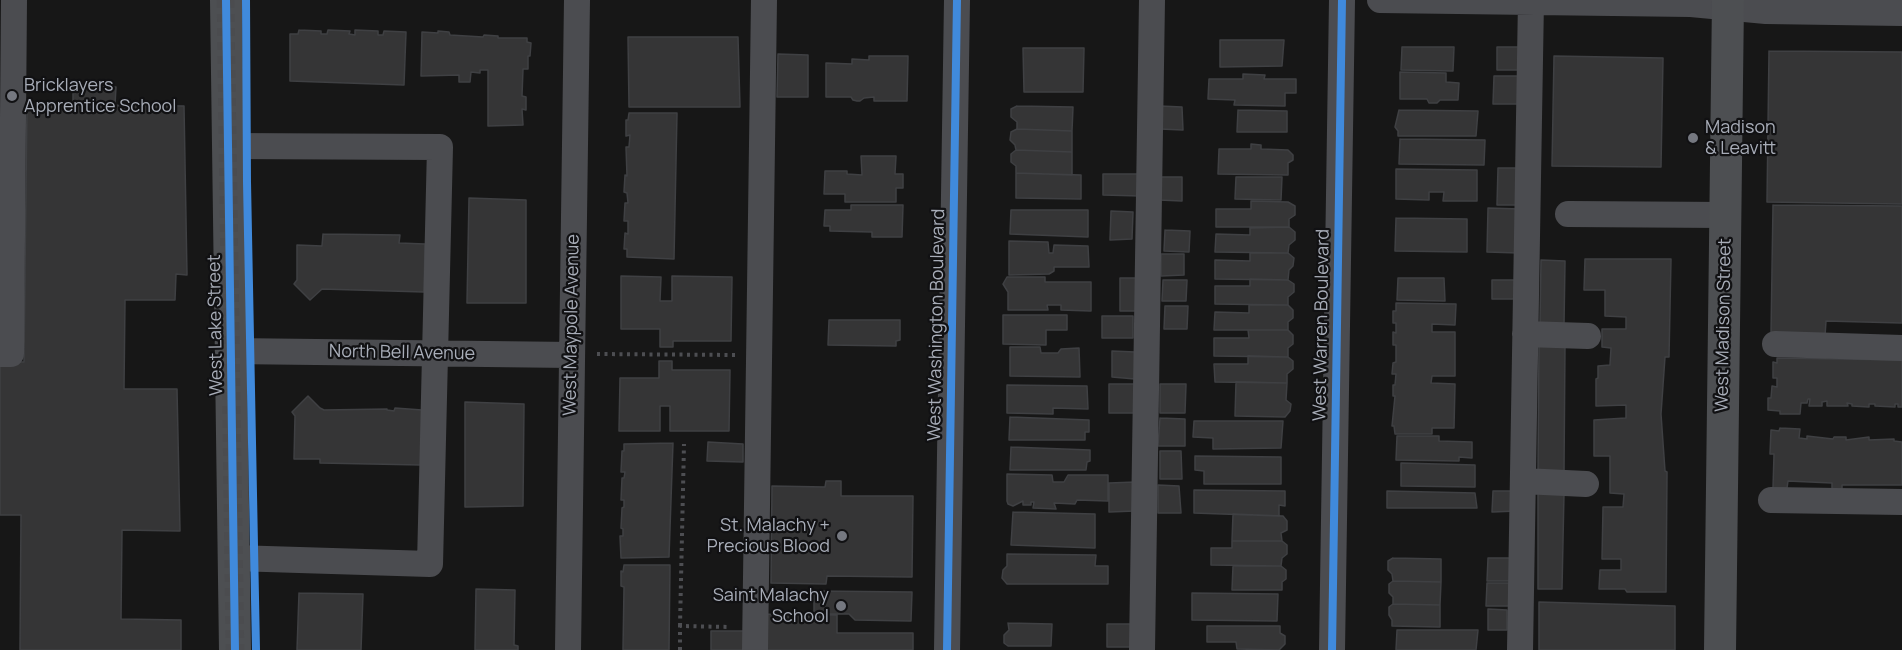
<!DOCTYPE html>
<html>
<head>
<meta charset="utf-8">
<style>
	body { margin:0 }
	canvas { display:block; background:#171717 }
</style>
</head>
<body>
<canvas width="1902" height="650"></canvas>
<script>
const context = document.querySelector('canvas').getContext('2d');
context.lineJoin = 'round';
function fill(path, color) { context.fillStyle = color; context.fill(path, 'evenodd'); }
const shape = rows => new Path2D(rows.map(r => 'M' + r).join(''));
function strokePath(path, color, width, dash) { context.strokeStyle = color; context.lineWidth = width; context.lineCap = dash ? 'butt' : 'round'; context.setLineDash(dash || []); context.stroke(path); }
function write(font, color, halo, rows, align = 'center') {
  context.font = font + ' Manrope,sans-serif'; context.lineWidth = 4.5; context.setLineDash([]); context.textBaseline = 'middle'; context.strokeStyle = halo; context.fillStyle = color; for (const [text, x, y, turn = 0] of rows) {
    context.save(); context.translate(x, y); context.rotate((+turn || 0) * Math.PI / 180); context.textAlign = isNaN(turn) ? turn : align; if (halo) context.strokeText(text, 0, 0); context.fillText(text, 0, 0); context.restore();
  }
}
const building = shape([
	[299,30,321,31,321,34,327,34,328,30,350,31,349,34,355,35,355,30,378,31,378,35,383,35,384,31,406,32,404,85,290,81,290,34,298,34,299,30],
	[438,31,449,32,450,35,483,37,484,35,498,36,498,38,527,38,527,42,531,43,530,56,528,56,528,69,523,69,522,96,526,97,526,110,522,109,523,125,488,126,488,70,480,70,480,73,471,72,470,82,459,82,459,75,421,76,422,32,438,33,438,31],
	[628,37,738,37,740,107,629,107,628,37],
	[1220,40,1284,40,1282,66,1220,67,1220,40],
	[1402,47,1454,47,1453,71,1401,70,1402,47],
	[1497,47,1520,47,1520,70,1497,70,1497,47],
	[1023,48,1084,48,1083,92,1024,92,1023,48],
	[1769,51,1902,52,1902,204,1767,202,1769,51],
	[778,54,808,55,808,97,777,97,778,54],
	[869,56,908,56,907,101,874,101,874,97,864,98,860,101,857,101,853,100,851,97,826,97,826,63,852,64,852,59,869,60,869,56],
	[1554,56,1663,58,1661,167,1552,166,1554,56],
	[1400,72,1446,73,1446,82,1459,83,1458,100,1440,100,1437,103,1429,103,1427,99,1400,99,1400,72],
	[1243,74,1265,75,1264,79,1296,79,1296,93,1285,93,1285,106,1234,105,1235,100,1208,99,1209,79,1243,79,1243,74],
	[1494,76,1518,76,1518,104,1493,104,1494,76],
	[73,87,116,87,115,105,184,106,187,275,176,274,175,300,125,300,124,389,177,389,180,531,122,530,121,619,181,620,181,650,20,650,21,515,0,515,0,362,24,362,27,104,73,105,73,87],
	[1017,106,1073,107,1072,131,1017,129,1017,122,1011,117,1011,109,1017,106],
	[1160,106,1182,107,1183,130,1160,129,1160,106],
	[1238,110,1287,111,1287,132,1237,132,1238,110],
	[1399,110,1478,111,1476,136,1398,136,1398,131,1395,127,1399,110],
	[629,113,677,113,674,259,627,257,627,249,624,249,625,233,628,234,628,221,624,221,625,203,628,203,627,193,624,192,625,175,627,176,626,147,629,147,630,135,626,136,626,120,628,120,629,113],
	[1017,129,1072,131,1072,152,1016,150,1015,145,1010,140,1011,132,1017,129],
	[1400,139,1485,140,1484,165,1399,164,1400,139],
	[1251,144,1261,145,1261,149,1288,150,1293,155,1293,160,1288,163,1288,175,1218,174,1219,149,1251,149,1251,144],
	[1016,150,1072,152,1072,175,1016,173,1016,166,1011,162,1011,154,1016,150],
	[861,156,896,156,895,174,903,174,903,188,896,188,896,202,845,202,845,194,824,194,825,171,847,171,847,174,862,175,861,156],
	[1498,168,1521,168,1521,205,1497,205,1498,168],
	[1396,169,1477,170,1477,201,1443,201,1444,192,1429,192,1429,200,1396,199,1396,169],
	[1016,173,1081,175,1081,199,1016,198,1016,173],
	[1103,174,1141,174,1141,196,1103,195,1103,174],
	[1160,177,1182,177,1182,201,1159,200,1160,177],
	[1236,177,1282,177,1281,200,1235,199,1236,177],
	[469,198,526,200,526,303,467,303,469,198],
	[1251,201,1288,202,1295,206,1295,215,1289,219,1289,227,1216,227,1216,209,1251,209,1251,201],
	[851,205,903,205,902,237,872,237,872,232,830,231,830,226,824,226,825,210,851,210,851,205],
	[1773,205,1902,206,1902,323,1826,321,1825,336,1771,334,1773,205],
	[1488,208,1520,209,1519,253,1487,252,1488,208],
	[1011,210,1088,210,1088,237,1010,234,1011,210],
	[1111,211,1133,212,1132,239,1110,240,1111,211],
	[1396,218,1467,219,1467,252,1395,251,1396,218],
	[1289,227,1295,232,1295,240,1289,245,1288,253,1215,252,1216,234,1250,235,1250,228,1289,227],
	[1165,230,1190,231,1189,252,1164,251,1165,230],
	[323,234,400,235,399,243,425,244,424,292,322,289,310,300,294,284,297,280,297,245,322,246,323,234],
	[1009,241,1048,242,1049,253,1053,253,1054,245,1088,246,1089,267,1054,267,1054,271,1049,274,1009,275,1009,241],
	[1250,253,1288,253,1294,258,1293,266,1289,270,1288,280,1215,279,1215,260,1250,261,1250,253],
	[1161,254,1184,254,1184,275,1161,276,1161,254],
	[1585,259,1671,259,1669,357,1665,357,1661,414,1665,471,1667,472,1666,592,1627,592,1625,589,1599,589,1600,570,1621,570,1621,559,1602,559,1603,507,1623,507,1624,494,1610,493,1610,456,1594,456,1594,420,1626,418,1626,405,1596,406,1596,379,1598,378,1598,366,1610,365,1611,348,1602,347,1602,329,1626,329,1626,317,1605,316,1605,290,1584,290,1585,259],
	[1541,260,1565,261,1564,325,1540,324,1541,260],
	[621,276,661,277,660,301,672,301,672,276,732,277,731,341,673,341,673,347,660,347,660,329,621,329,621,276],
	[1007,277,1045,277,1045,282,1091,282,1091,311,1061,310,1061,305,1047,305,1048,310,1008,310,1008,292,1003,284,1007,277],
	[1120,278,1139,278,1139,311,1120,311,1120,278],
	[1398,278,1444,278,1445,301,1397,300,1398,278],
	[1250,279,1288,280,1294,284,1294,292,1288,297,1288,305,1215,304,1215,286,1250,286,1250,279],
	[1163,280,1187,280,1186,301,1162,301,1163,280],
	[1492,280,1519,280,1518,299,1492,299,1492,280],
	[1396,303,1456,304,1455,325,1432,324,1432,332,1455,332,1455,376,1432,376,1431,383,1455,384,1454,428,1432,428,1432,434,1395,434,1394,426,1392,426,1395,396,1393,396,1393,385,1395,385,1396,374,1392,374,1393,363,1396,362,1396,345,1393,345,1393,332,1396,333,1396,323,1393,323,1393,311,1396,311,1396,303],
	[1249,305,1288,305,1293,310,1293,318,1288,322,1288,330,1214,330,1215,312,1249,313,1249,305],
	[1165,306,1188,306,1187,329,1164,329,1165,306],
	[1003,315,1067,315,1067,330,1046,330,1046,345,1003,344,1003,315],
	[1102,316,1133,316,1133,338,1102,338,1102,316],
	[829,320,900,320,900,340,896,341,896,346,828,345,829,320],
	[1248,330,1288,330,1293,335,1293,344,1288,348,1288,357,1214,356,1214,338,1249,338,1248,330],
	[1539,343,1565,343,1564,472,1538,472,1539,343],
	[1010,347,1040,347,1041,353,1058,353,1061,349,1079,348,1080,377,1010,376,1010,347],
	[1112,351,1135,352,1135,379,1112,377,1112,351],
	[1248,356,1288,357,1293,361,1293,369,1287,374,1287,383,1215,382,1214,364,1248,364,1248,356],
	[1777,358,1902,360,1902,407,1898,407,1898,404,1895,404,1895,407,1875,406,1875,404,1869,404,1869,407,1852,406,1852,404,1847,403,1848,406,1827,406,1827,401,1822,402,1822,406,1809,406,1810,399,1808,399,1807,403,1801,403,1800,414,1780,414,1780,411,1768,410,1768,398,1771,398,1772,386,1777,387,1777,378,1773,378,1773,362,1777,363,1777,358],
	[659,361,672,361,672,370,730,370,729,431,670,431,670,406,660,406,660,431,619,431,620,378,659,378,659,361],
	[1236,382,1287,383,1286,400,1291,404,1290,411,1285,417,1235,416,1236,382],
	[1109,384,1135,384,1135,413,1109,413,1109,384],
	[1160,384,1186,384,1185,413,1160,413,1160,384],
	[1007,385,1087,386,1088,409,1053,408,1053,414,1007,413,1007,385],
	[308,396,320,408,324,410,387,409,387,410,394,411,395,408,422,410,422,465,320,463,320,459,294,459,295,416,292,412,308,396],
	[465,402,524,404,523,506,465,507,465,402],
	[1010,417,1089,420,1089,432,1085,432,1085,440,1009,440,1010,417],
	[1160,418,1185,419,1185,446,1158,446,1160,418],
	[1194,421,1283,421,1281,448,1213,449,1213,438,1193,437,1194,421],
	[1780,428,1800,429,1799,438,1807,439,1807,436,1833,439,1834,437,1846,437,1846,440,1869,437,1869,440,1894,439,1894,441,1902,442,1902,485,1842,485,1842,491,1832,490,1832,483,1788,481,1787,488,1773,488,1774,454,1770,454,1771,430,1779,431,1780,428],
	[1397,436,1439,436,1439,441,1472,442,1472,458,1459,457,1459,461,1396,460,1397,436],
	[708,442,743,444,743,462,707,461,708,442],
	[673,443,669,557,621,558,620,536,623,536,623,529,621,528,622,508,624,507,624,500,621,500,622,478,624,478,625,472,621,472,622,451,624,451,624,444,673,443],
	[1011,447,1090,450,1090,461,1087,462,1086,470,1010,470,1011,447],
	[1160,451,1181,451,1182,479,1160,479,1160,451],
	[1195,456,1281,457,1281,484,1204,484,1204,471,1195,470,1195,456],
	[1401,463,1475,465,1475,487,1401,486,1401,463],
	[1007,474,1052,475,1053,482,1064,482,1068,475,1108,475,1108,501,1077,500,1075,504,1054,503,1056,509,1033,508,1034,502,1031,502,1031,505,1023,505,1023,501,1013,506,1008,504,1007,501,1007,474],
	[826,481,841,481,841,496,913,496,912,577,827,576,826,584,771,583,772,486,825,487,826,481],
	[1136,482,1135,511,1109,512,1109,483,1136,482],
	[1158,485,1179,486,1181,513,1158,513,1158,485],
	[1194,490,1285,491,1285,506,1279,505,1279,516,1194,513,1194,490],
	[1387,491,1475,493,1477,508,1387,508,1387,491],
	[1493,491,1517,491,1517,511,1492,512,1493,491],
	[1538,492,1564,493,1562,589,1538,589,1538,492],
	[1013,512,1095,514,1095,548,1011,545,1013,512],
	[1233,514,1283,516,1287,521,1287,530,1281,533,1282,541,1232,541,1233,514],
	[1232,541,1282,541,1287,545,1287,554,1282,558,1281,566,1211,565,1211,548,1232,548,1232,541],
	[1007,554,1096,555,1095,566,1108,566,1108,584,1007,584,1002,578,1003,570,1007,566,1007,554],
	[1393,558,1441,559,1441,582,1393,581,1392,574,1388,570,1388,561,1393,558],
	[1488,558,1510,558,1510,581,1487,581,1488,558],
	[624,565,670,565,669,650,623,650,624,587,621,586,621,571,623,572,624,565],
	[1233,566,1281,566,1286,570,1286,579,1282,582,1282,590,1232,590,1233,566],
	[1393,581,1441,582,1440,605,1393,604,1393,597,1389,593,1389,584,1393,581],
	[1487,583,1509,583,1510,606,1486,606,1487,583],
	[476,589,515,590,514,645,518,646,518,650,475,650,476,589],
	[814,591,912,592,911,621,855,620,849,614,814,614,814,591],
	[299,593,363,594,361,650,297,650,299,593],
	[1192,593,1278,594,1277,621,1192,620,1192,593],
	[1539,602,1675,606,1675,650,1539,650,1539,602],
	[1393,604,1440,605,1440,627,1392,626,1392,620,1389,615,1389,607,1393,604],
	[1488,609,1507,610,1507,630,1488,630,1488,609],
	[763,614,837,615,837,633,913,633,913,650,762,650,763,614],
	[1008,623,1052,624,1051,646,1008,646,1004,643,1004,635,1009,630,1008,623],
	[1107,624,1134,624,1134,647,1107,647,1107,624],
	[1207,626,1280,626,1280,633,1285,636,1285,644,1279,650,1237,649,1236,642,1207,642,1207,626],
	[1397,630,1478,630,1476,650,1396,650,1397,630],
	[711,631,753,631,753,650,711,650,711,631]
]);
fill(building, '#353536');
strokePath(building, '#3f4043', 1.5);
strokePath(shape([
	[597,354,736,355],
	[680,626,684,444],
	[680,650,680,626,730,627]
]), '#4d4e52', 4, [3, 4.5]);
strokePath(shape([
	[1380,0,1691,4,1766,11,1902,13],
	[228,146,440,147,430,564,234,558],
	[1568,214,1725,215],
	[1525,334,1588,336],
	[1775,344,1902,348],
	[231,351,572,355],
	[0,354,11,354,14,0],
	[1523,481,1586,484],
	[1771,500,1902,502],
	[568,650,577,0],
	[755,650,764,0],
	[947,650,957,0],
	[1142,650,1152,0],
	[1332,650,1342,0],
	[1520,650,1531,0]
]), '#4b4c50', 26);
strokePath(shape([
	[226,0,235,650],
	[1720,650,1728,0]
]), '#4d4f52', 32);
strokePath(shape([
	[219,0,228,650],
	[232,0,242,650]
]), '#4b4c4f', 4.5, [8, 6]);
strokePath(shape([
	[226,0,235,650],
	[246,0,247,182,256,650],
	[947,650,957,0],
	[1332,650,1342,0]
]), '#408adc', 8);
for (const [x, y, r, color] of [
	[12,96,6,"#757880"],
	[1693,138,6,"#757880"],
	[842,536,6,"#757880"],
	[841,606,6,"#757880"]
]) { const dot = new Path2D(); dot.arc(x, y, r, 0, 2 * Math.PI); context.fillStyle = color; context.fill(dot); strokePath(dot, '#111113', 2); }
write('18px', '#a8adb8', '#111113', [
	["Bricklayers",24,86],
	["Apprentice School",24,107],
	["Madison",1705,128],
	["& Leavitt",1705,149],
	["St. Malachy +",830,526,"right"],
	["Precious Blood",830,547,"right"],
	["Saint Malachy",829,596,"right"],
	["School",829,617,"right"]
], 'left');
write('18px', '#a8adb8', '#111113', [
	["West Lake Street",216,325,-91],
	["West Maypole Avenue",572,325,-89],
	["West Washington Boulevard",937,325,-89],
	["West Warren Boulevard",1322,325,-89],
	["West Madison Street",1724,325,-89],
	["North Bell Avenue",402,353,1]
]);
</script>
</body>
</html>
